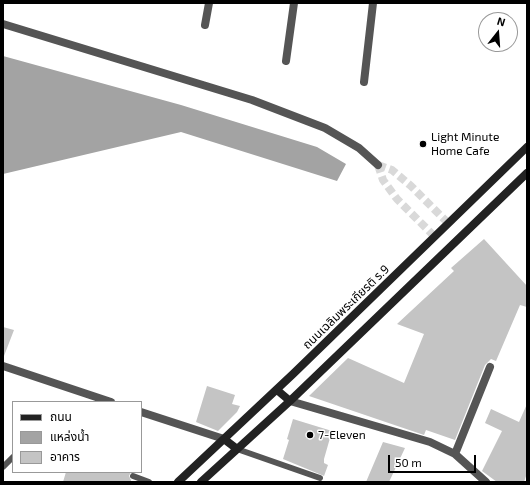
<!DOCTYPE html>
<html>
<head>
<meta charset="utf-8">
<style>
	body { margin:0 }
	#map { position:relative; width:530px; height:485px; overflow:hidden; background:#fff; font-family:"Exo 2","Noto Sans Thai",sans-serif }
	canvas { display:block }
	.frame { position:absolute; inset:0; border:4px solid #000; pointer-events:none }
	.legend { position:absolute; left:12px; top:401px; width:130px; height:72px; box-sizing:border-box; background:#fff; border:1px solid #999; margin:0; padding:5px 7px; list-style:none; font-size:12px; color:#000 }
	.legend li { display:flex; align-items:center; gap:8px; height:20px }
	.legend b { width:20px; border:1px solid #999 }
	.north { position:absolute; left:478px; top:12px; width:40px; height:40px; box-sizing:border-box; background:#fff; border:1px solid #999; border-radius:50%; rotate:17deg; font-size:11px; font-weight:700; line-height:16px; text-align:center; color:#000 }
	.north::after { content:''; display:block; margin:auto; width:14px; height:18px; background:#000; clip-path:polygon(50% 0,100% 100%,50% 72%,0 100%) }
	.scale { position:absolute; left:388px; top:455px; width:88px; height:18px; box-sizing:border-box; border:2px solid #000; border-top:0; padding-left:5px; font-size:12px; line-height:14px; white-space:nowrap; color:#000; -webkit-text-stroke:3px #fff; paint-order:stroke }
</style>
</head>
<body>
<div id="map">
<canvas width="530" height="485"></canvas>
<div class="frame"></div>
<ul class="legend">
<li><b style="height:5px;background:#222"></b>ถนน</li>
<li><b style="height:11px;background:#a3a3a3"></b>แหล่งน้ำ</li>
<li><b style="height:11px;background:#c4c4c4"></b>อาคาร</li>
</ul>
<div class="north">N</div>
<div class="scale">50 m</div>
</div>
<script>
const context = document.querySelector('canvas').getContext('2d');
context.lineJoin = 'round';
function fill(path, color) { context.fillStyle = color; context.fill(path, 'evenodd'); }
const shape = rows => new Path2D(rows.map(r => 'M' + r).join(''));
function strokePath(path, color, width, dash) { context.strokeStyle = color; context.lineWidth = width; context.lineCap = dash ? 'butt' : 'round'; context.setLineDash(dash || []); context.stroke(path); }
function write(font, color, halo, rows, align = 'center') {
  context.font = font + ' "Exo 2","Noto Sans Thai",sans-serif'; context.lineWidth = 3; context.setLineDash([]); context.textBaseline = 'middle'; context.strokeStyle = halo; context.fillStyle = color; for (const [text, x, y, turn = 0] of rows) {
    context.save(); context.translate(x, y); context.rotate((+turn || 0) * Math.PI / 180); context.textAlign = isNaN(turn) ? turn : align; if (halo) context.strokeText(text, 0, 0); context.fillText(text, 0, 0); context.restore();
  }
}
fill(shape([
	[3,56,181,105,317,147,346,164,337,181,181,132,3,174]
]), '#a3a3a3');
fill(shape([
	[484,239,527,286,527,307,520,305,496,361,491,359,485,365,455,440,426,430,424,435,309,396,348,358,404,383,424,334,397,324,454,271,451,268],
	[3,327,14,330,4,356,3,356],
	[207,386,235,395,232,404,240,406,237,412,218,431,196,422],
	[527,404,527,473,524,482,497,482,482,471,502,431,485,423,491,409,519,422],
	[293,419,332,431,324,459,324,463,328,465,324,476,283,459,289,440,287,439],
	[383,442,405,448,389,482,366,482],
	[66,472,131,472,129,476,131,480,131,482,63,482]
]), '#c4c4c4');
strokePath(shape([
	[378,165,383,180,397,199,436,238],
	[378,165,392,170,411,186,449,224]
]), '#d9d9d9', 8, [8, 4]);
strokePath(shape([
	[237,449,320,478],
	[3,467,13,457],
	[133,476,149,482]
]), '#555', 6);
strokePath(shape([
	[3,24,252,100,325,128,359,148,378,165],
	[205,25,209,3],
	[286,61,294,3],
	[364,82,373,3],
	[3,366,111,402],
	[290,401,430,442,455,454,486,482],
	[141,412,224,439],
	[455,454,490,367]
]), '#555', 8);
strokePath(shape([
	[277,390,290,401],
	[224,439,237,449],
	[178,482,293,374,527,147],
	[201,482,290,401,527,173]
]), '#222', 8);
for (const [x, y, r, color] of [
	[423,144,4,"#000"],
	[310,435,4,"#000"]
]) { const dot = new Path2D(); dot.arc(x, y, r, 0, 2 * Math.PI); context.fillStyle = color; context.fill(dot); strokePath(dot, '#fff', 1.5); }
write('12px', '#000', '#fff', [
	["Light Minute",431,137],
	["Home Cafe",431,151],
	["7-Eleven",318,435]
], 'left');
write('12px', '#000', '#fff', [
	["ถนนเฉลิมพระเกียรติ ร.9",346,307,-44]
]);
</script>
</body>
</html>
